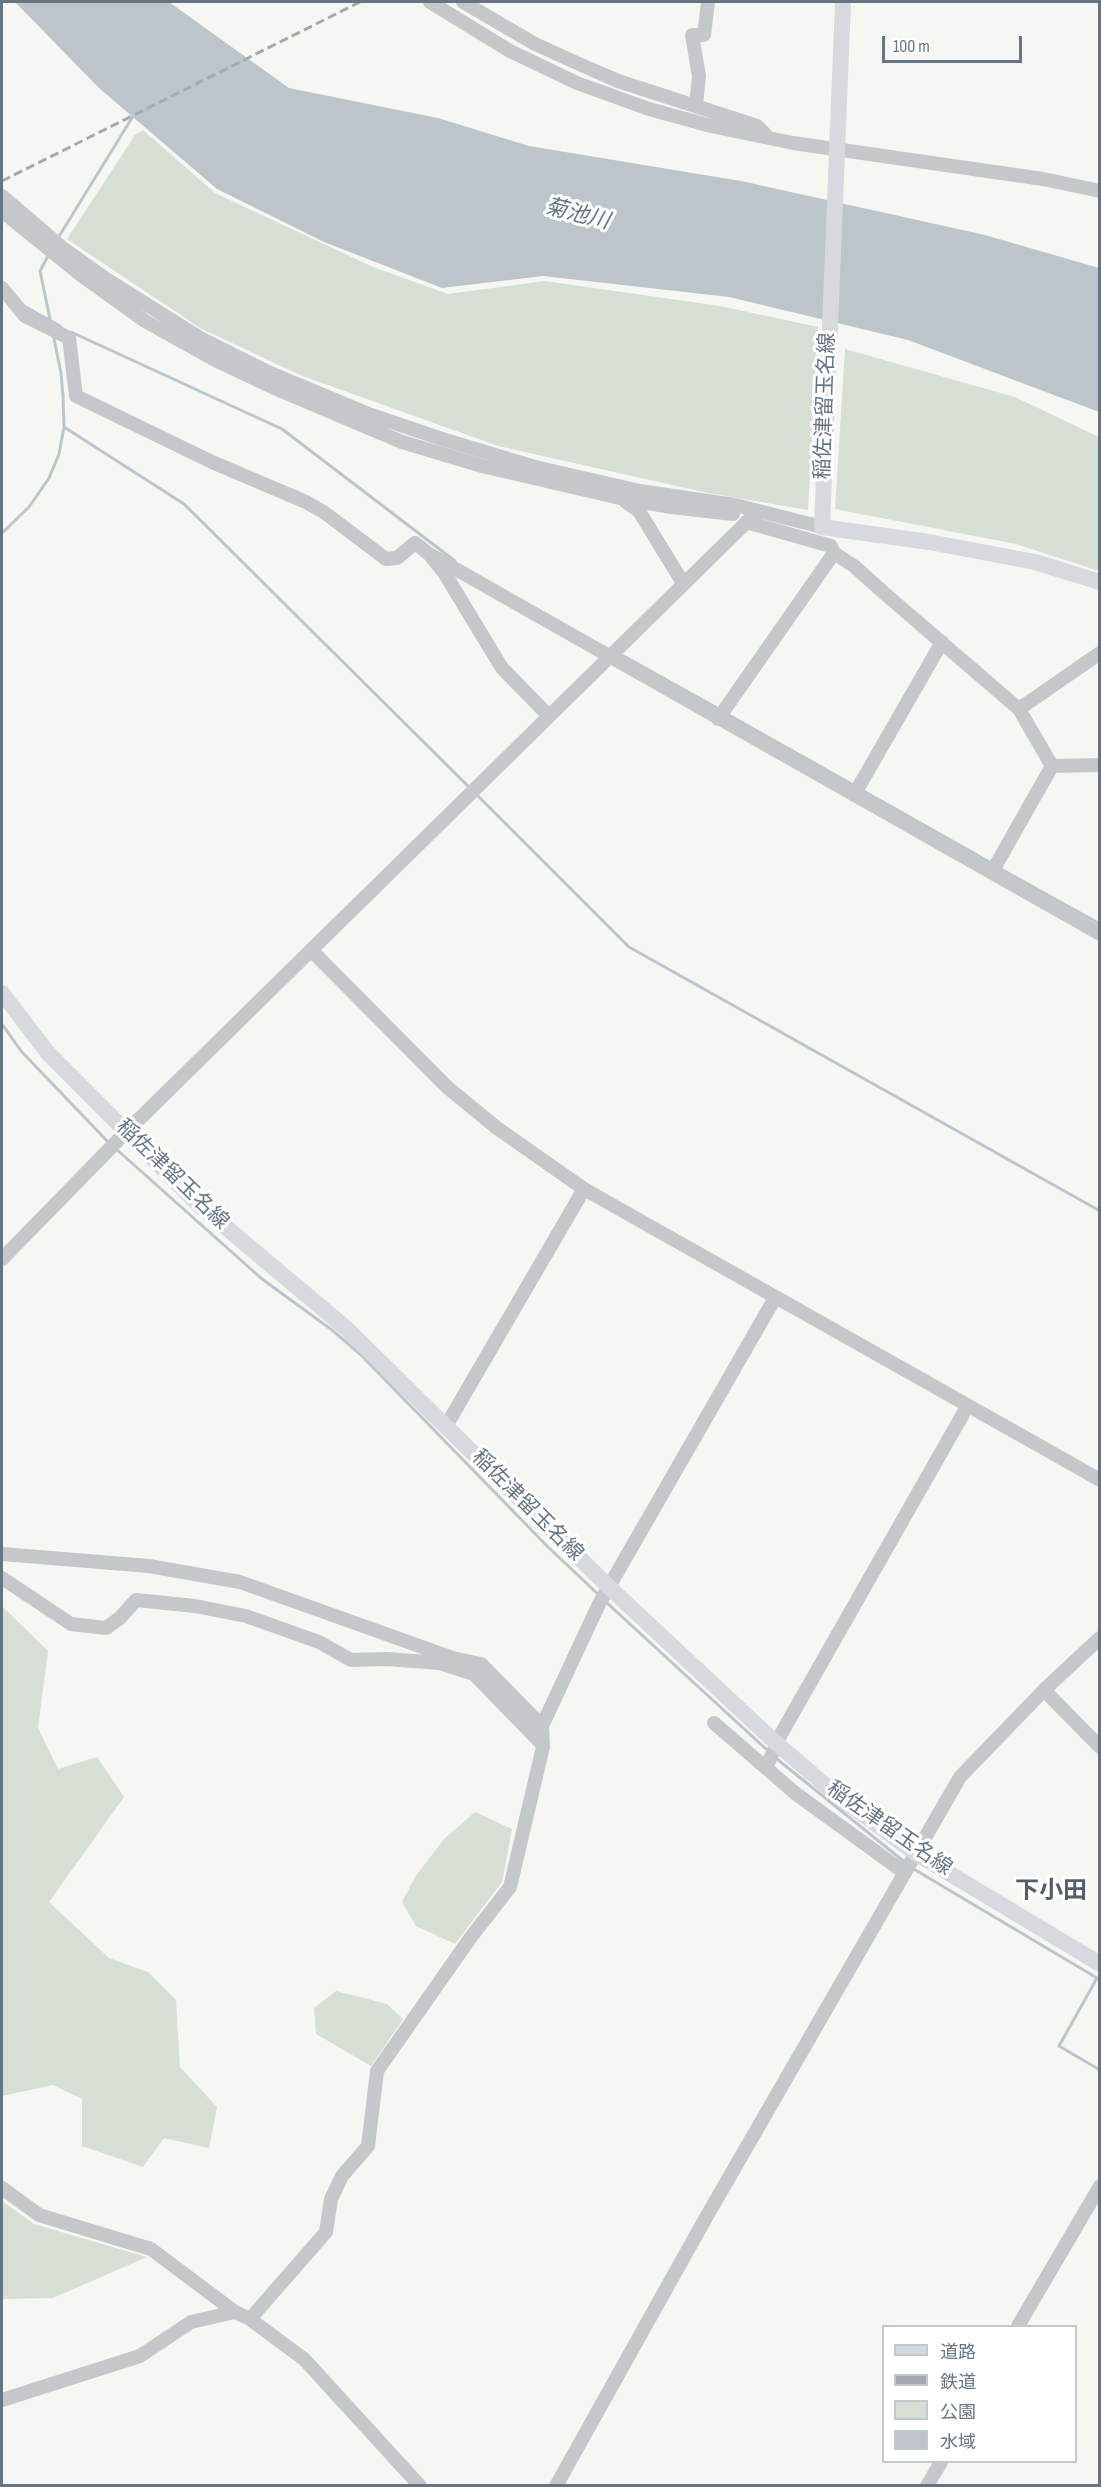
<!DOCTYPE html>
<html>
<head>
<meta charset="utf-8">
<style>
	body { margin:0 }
	#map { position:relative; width:1101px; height:2487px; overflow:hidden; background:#f6f7f3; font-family:"Sofia Sans Condensed","Noto Sans JP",sans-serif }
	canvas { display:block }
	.frame { position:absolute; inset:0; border:3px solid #667584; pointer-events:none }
	.legend { position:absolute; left:882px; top:2325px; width:195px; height:138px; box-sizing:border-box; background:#fff; border:2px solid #c2c8ce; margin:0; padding:8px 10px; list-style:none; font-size:18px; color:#667584 }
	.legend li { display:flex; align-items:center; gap:12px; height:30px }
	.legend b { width:30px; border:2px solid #c2c8ce }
	.scale { position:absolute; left:882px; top:36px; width:140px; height:27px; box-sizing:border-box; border:3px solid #667584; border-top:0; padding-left:8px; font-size:18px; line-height:21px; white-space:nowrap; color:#667584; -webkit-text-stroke:4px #fff; paint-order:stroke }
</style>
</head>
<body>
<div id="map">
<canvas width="1101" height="2487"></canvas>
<div class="frame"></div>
<ul class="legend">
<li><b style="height:8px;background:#d6dade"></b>道路</li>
<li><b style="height:8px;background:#a5aab0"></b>鉄道</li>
<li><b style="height:16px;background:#d7ded4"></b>公園</li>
<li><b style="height:16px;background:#bcc6ca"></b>水域</li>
</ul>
<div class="scale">100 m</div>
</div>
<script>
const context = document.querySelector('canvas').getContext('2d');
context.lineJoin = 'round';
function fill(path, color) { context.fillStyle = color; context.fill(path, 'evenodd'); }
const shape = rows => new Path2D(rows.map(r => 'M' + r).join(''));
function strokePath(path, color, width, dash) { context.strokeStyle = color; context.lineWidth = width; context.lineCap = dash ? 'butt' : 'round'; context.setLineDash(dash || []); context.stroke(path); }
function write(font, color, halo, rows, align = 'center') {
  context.font = font + ' "Sofia Sans Condensed","Noto Sans JP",sans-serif'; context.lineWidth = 6; context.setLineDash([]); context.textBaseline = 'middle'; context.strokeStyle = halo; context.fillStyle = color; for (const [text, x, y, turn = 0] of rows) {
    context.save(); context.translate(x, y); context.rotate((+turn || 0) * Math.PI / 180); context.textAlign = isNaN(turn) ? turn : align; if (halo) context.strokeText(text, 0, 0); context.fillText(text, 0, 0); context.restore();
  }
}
fill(shape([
	[143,130,215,193,373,267,448,294,545,281,720,306,818,327,808,510,708,493,498,446,300,375,200,328,67,239,135,135],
	[845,349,1015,397,1099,437,1099,571,1016,544,835,509],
	[2,1606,48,1651,38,1728,58,1769,97,1757,124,1797,49,1902,109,1958,148,1972,176,2000,180,2067,217,2107,209,2148,164,2138,143,2167,82,2146,82,2099,53,2085,2,2096],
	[475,1812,512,1829,502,1882,455,1944,416,1926,402,1902,415,1877,444,1839],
	[336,1991,387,2004,403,2019,371,2066,316,2034,314,2008],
	[2,2201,34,2224,147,2257,53,2298,2,2299]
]), '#d7ded4');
fill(shape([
	[15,2,169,2,289,88,438,118,529,146,741,181,985,235,1099,268,1099,412,908,340,729,297,543,276,442,288,324,242,217,189,99,88]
]), '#bcc6ca');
strokePath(shape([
	[58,238,135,113],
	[49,254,40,271,50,319],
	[24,306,60,326],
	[71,332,282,429,455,561],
	[64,427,184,504,471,789],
	[2,533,29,507,49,478,59,454,64,427,63,396,61,373,53,334],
	[620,654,719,709],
	[727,714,855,786],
	[860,789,993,864],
	[476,794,629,947,1100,1211],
	[999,868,1100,924],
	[2,1024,21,1051,110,1144],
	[115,1148,262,1279,332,1330,360,1354,548,1547,599,1595],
	[606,1602,766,1749],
	[777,1759,907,1864],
	[912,1868,1097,1978,1059,2046,1100,2070]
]), '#bcc6ca', 3);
strokePath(shape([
	[430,2,510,51,577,83,649,109,711,126,793,143,1043,179,1100,191],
	[463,2,535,44,579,64,618,81,757,126,765,134],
	[696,105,699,76,692,35,704,35,708,2],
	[2,196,64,249,106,279,200,338,270,373,371,415,442,439,535,467,640,491,735,505,822,527],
	[2,211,81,275,145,321,215,360,272,387,402,442,482,466,620,498,671,507,733,514],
	[2,288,25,316,69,338,76,396,212,462,306,502,325,513,386,559,397,558,415,543,429,554,445,574,502,668,548,715],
	[626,502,639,511,683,583],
	[746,522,831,546,834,553,854,566,884,593,1019,709,1052,766],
	[429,554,1100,934],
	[1019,709,1100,653],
	[718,719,834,553],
	[1052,766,1100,765],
	[854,795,942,642],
	[992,872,1052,766],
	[312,951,447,1087,497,1128,584,1189,1100,1480],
	[2,1259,126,1132,757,512],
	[446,1426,584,1189],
	[2,1554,149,1566,240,1582,453,1658,481,1664,542,1726],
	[2,1578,71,1624,106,1628,120,1618,136,1600,195,1606,246,1616,319,1642,351,1660,387,1659,440,1663,474,1674,543,1745],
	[1044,1690,1100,1747],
	[714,1723,795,1793,905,1873],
	[766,1768,781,1734,967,1407],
	[2,2188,39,2215,151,2249,235,2312,250,2319,304,2359,420,2486],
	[250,2319,326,2232,331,2199,342,2176,368,2146,377,2071,471,1937,510,1887,543,1747,542,1726,599,1604,775,1298],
	[1018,2326,1100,2186],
	[2,2400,140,2356,191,2322,235,2312],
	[556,2486,704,2221,960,1777,1044,1690,1100,1638],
	[927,2486,941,2462]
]), '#c4c8cb', 14);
strokePath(shape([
	[843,2,822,527,929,542,1035,562,1100,582],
	[2,993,48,1053,197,1203,347,1329,610,1588,776,1743,838,1796,917,1854,1100,1964]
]), '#d6dade', 16);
strokePath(shape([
	[2,181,360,2]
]), '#a5aab0', 3, [9, 4.5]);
write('21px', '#667584', '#fff', [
	["稲佐津留玉名線",826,406,-88],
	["稲佐津留玉名線",172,1175,44],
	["稲佐津留玉名線",527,1506,45],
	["稲佐津留玉名線",889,1829,35]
]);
write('italic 22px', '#627781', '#fff', [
	["菊池川",577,215,14]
]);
write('bold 24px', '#545f69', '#fff', [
	["下小田",1051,1892]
]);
</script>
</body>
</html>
